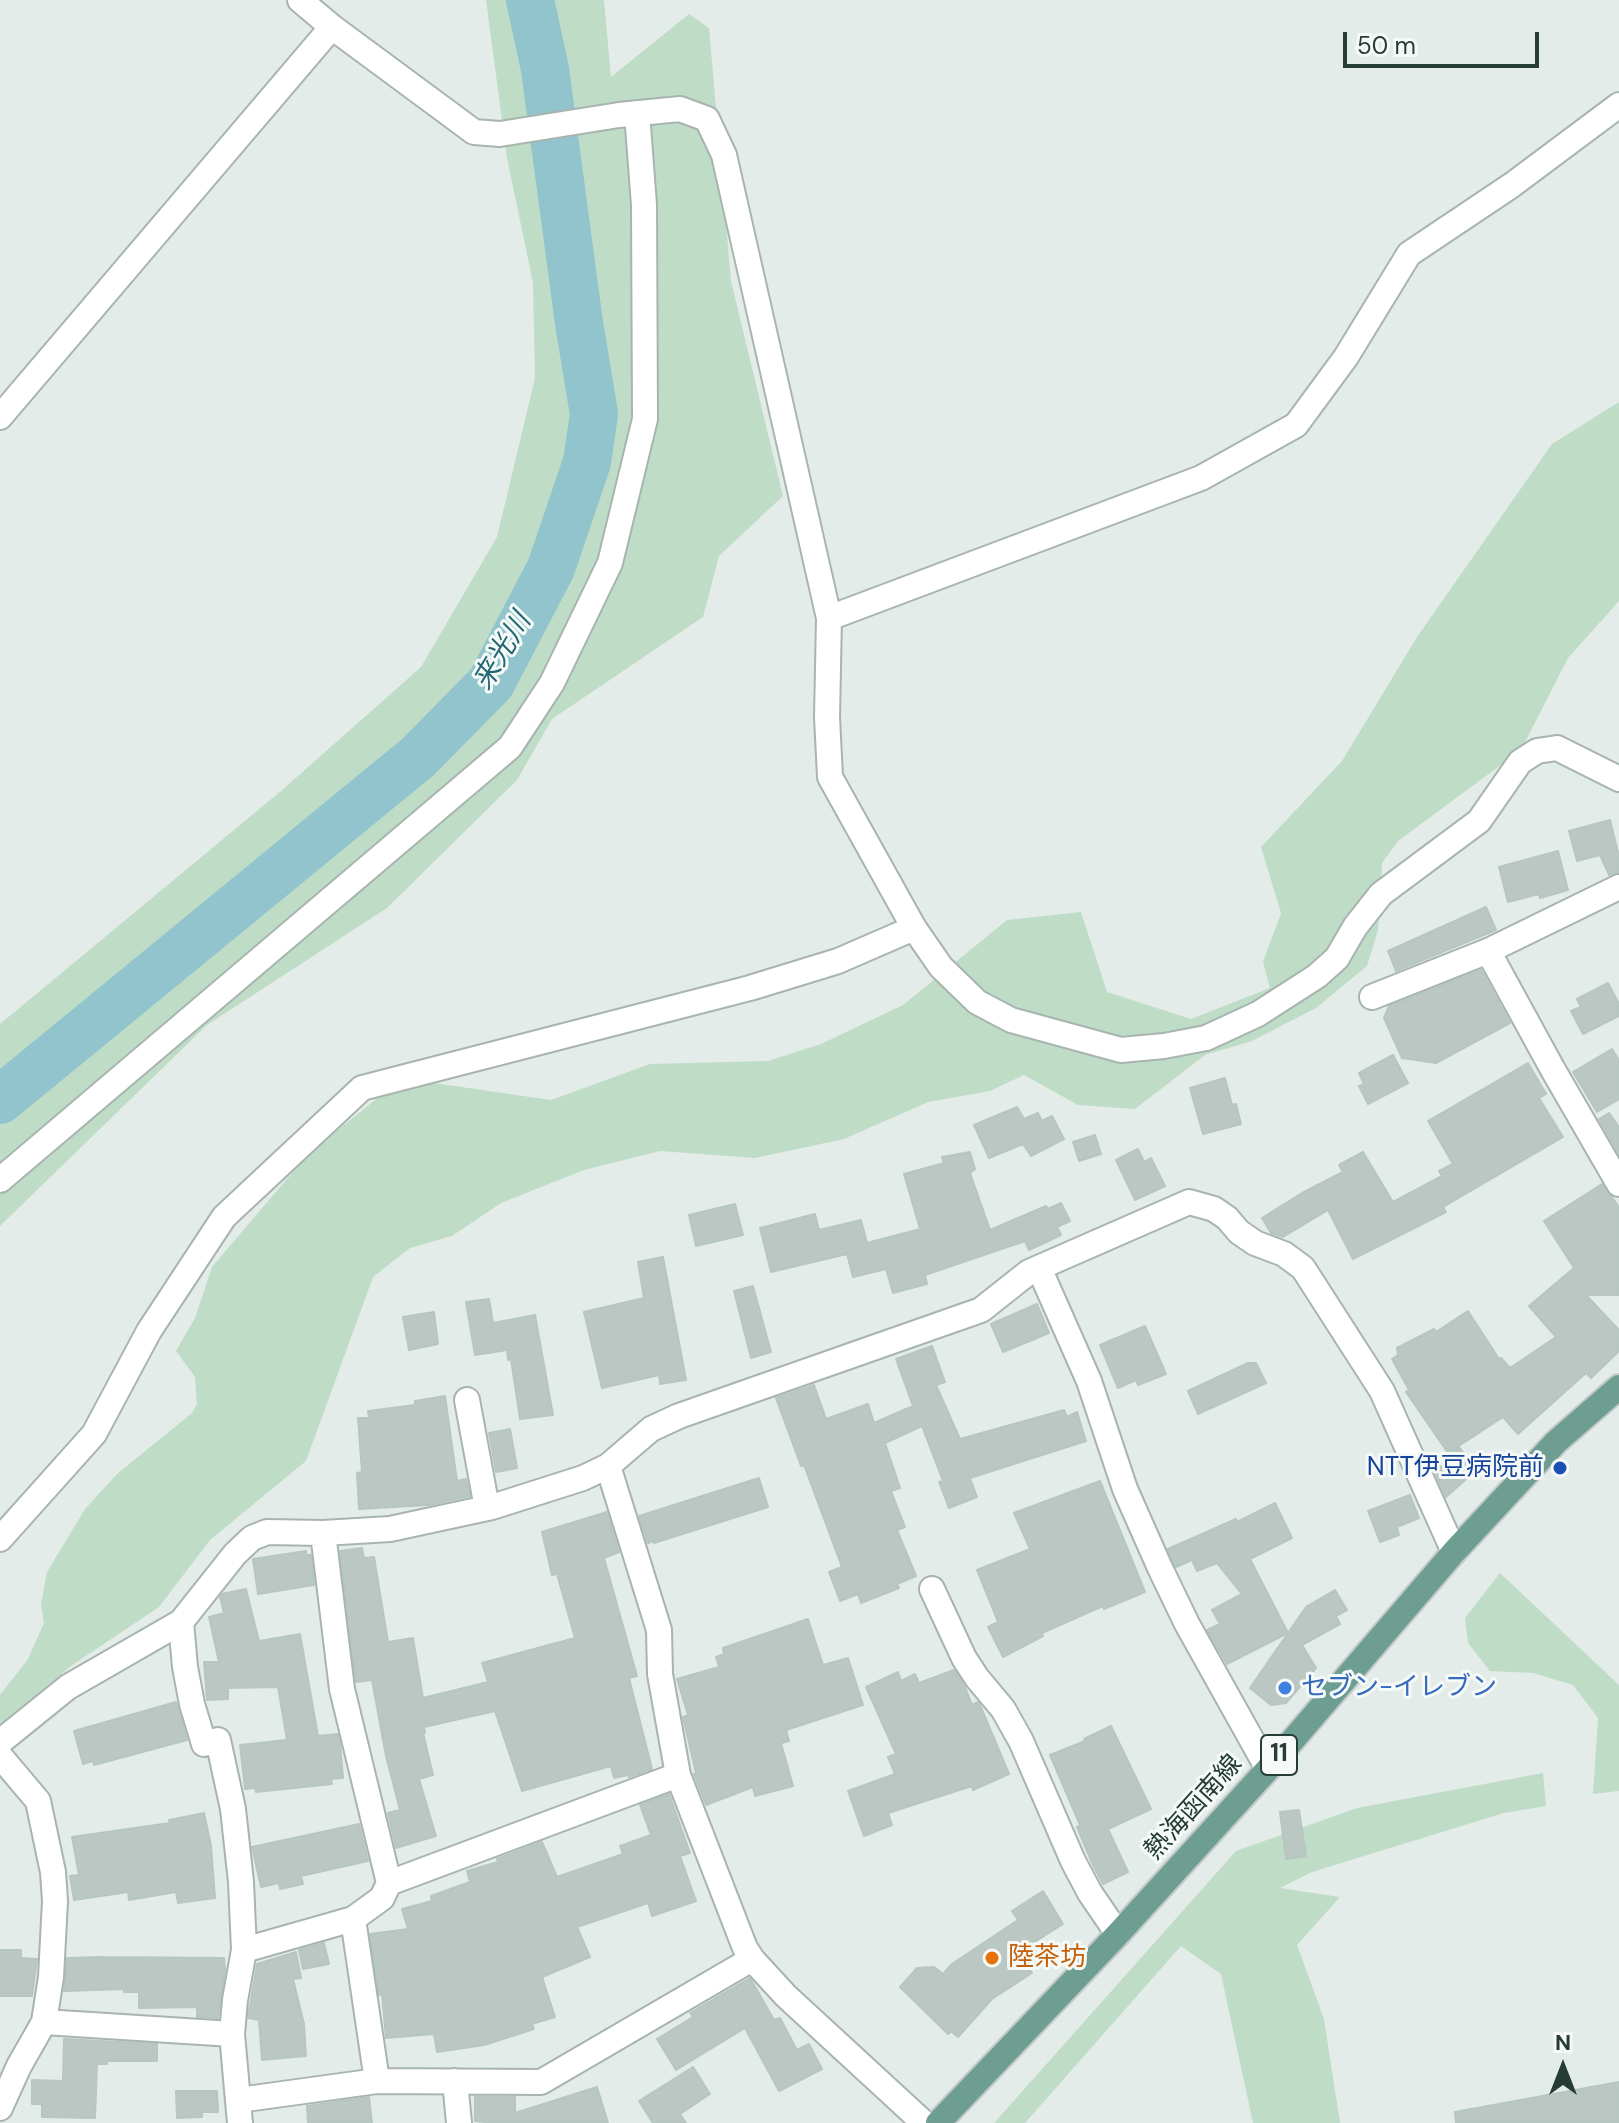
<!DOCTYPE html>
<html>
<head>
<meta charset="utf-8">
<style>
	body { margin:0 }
	#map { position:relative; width:1619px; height:2123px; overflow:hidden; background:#e4ece9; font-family:"DM Sans",sans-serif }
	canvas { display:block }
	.north { position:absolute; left:1523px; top:2027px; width:80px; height:80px; -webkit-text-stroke:6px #f5f9f7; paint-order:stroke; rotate:0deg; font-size:22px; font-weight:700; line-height:32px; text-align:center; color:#253d36 }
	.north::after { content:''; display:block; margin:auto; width:28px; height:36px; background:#253d36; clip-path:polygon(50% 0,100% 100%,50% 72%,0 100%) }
	.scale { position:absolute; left:1343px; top:32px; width:196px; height:36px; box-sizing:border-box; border:4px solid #253d36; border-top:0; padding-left:10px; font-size:24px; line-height:28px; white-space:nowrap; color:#253d36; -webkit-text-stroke:6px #f5f9f7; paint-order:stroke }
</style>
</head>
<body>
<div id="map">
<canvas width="1619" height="2123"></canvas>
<div class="north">N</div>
<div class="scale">50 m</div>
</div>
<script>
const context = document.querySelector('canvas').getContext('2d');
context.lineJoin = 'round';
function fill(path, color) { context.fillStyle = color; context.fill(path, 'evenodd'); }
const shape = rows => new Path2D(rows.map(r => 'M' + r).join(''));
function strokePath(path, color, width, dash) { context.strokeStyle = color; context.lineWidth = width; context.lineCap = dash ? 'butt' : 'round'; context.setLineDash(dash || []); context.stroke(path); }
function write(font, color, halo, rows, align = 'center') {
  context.font = font + ' "DM Sans","Noto Sans JP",sans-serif'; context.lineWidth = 6; context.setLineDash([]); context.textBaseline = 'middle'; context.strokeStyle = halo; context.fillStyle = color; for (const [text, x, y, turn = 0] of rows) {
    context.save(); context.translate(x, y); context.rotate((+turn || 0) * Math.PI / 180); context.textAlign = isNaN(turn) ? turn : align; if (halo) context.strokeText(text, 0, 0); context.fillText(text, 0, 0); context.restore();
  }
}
fill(shape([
	[486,0,604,0,611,77,689,14,709,28,731,281,783,496,719,556,703,617,552,719,517,780,387,908,207,1025,0,1226,0,1024,281,791,421,667,497,537,535,378,533,283,507,158],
	[1619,402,1619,601,1568,658,1521,750,1398,841,1382,863,1378,930,1367,966,1316,1008,1252,1041,1205,1055,1135,1109,1078,1105,1024,1075,990,1091,928,1102,844,1139,755,1158,660,1151,584,1170,501,1203,452,1236,410,1248,373,1277,306,1461,210,1540,159,1607,71,1666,0,1725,0,1695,28,1659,44,1623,41,1604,47,1572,85,1509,117,1474,192,1413,197,1404,195,1377,176,1351,195,1318,212,1267,309,1153,385,1092,427,1082,551,1100,650,1064,768,1061,821,1044,903,1005,1007,920,1081,912,1107,992,1191,1019,1270,988,1263,962,1281,913,1261,847,1342,761,1417,637,1552,444],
	[1500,1573,1619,1685,1619,1791,1593,1794,1598,1718,1573,1685,1533,1673,1490,1671,1468,1643,1465,1618],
	[1543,1773,1546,1806,1504,1813,1312,1872,1280,1888,1340,1897,1297,1945,1324,2019,1340,2123,1253,2123,1221,1974,1181,1946,1025,2123,994,2123,1236,1851,1357,1808]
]), '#bfdcc7');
strokePath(shape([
	[0,1100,418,757,491,683,551,568,587,462,594,414,579,323,545,69,530,0]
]), '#91c4cc', 48);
const building = shape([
	[1610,820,1619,856,1619,872,1609,875,1600,855,1577,861,1569,831,1610,820],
	[1558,851,1568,890,1540,898,1539,894,1508,902,1499,867,1558,851],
	[1486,907,1496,930,1396,971,1388,951,1486,907],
	[1481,970,1510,1023,1436,1063,1402,1058,1384,1018,1389,1006,1481,970],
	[1608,983,1619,1004,1619,1016,1583,1034,1571,1011,1581,1007,1577,999,1608,983],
	[1612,1049,1619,1060,1619,1099,1597,1112,1573,1072,1612,1049],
	[1393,1055,1408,1083,1368,1104,1359,1086,1364,1084,1359,1073,1393,1055],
	[1528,1063,1546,1094,1539,1098,1563,1137,1443,1207,1446,1212,1353,1259,1328,1210,1283,1237,1271,1233,1262,1218,1302,1193,1343,1172,1339,1165,1363,1152,1393,1202,1442,1176,1439,1171,1453,1164,1428,1121,1528,1063],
	[1225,1078,1232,1105,1236,1104,1241,1124,1203,1134,1190,1088,1225,1078],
	[1017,1107,1024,1119,1038,1113,1042,1121,1052,1116,1064,1139,1031,1156,1023,1144,989,1158,974,1125,1017,1107],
	[1609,1113,1619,1127,1619,1154,1599,1119,1609,1113],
	[1095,1135,1101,1154,1079,1161,1073,1142,1095,1135],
	[1138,1149,1144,1162,1151,1158,1165,1186,1135,1200,1116,1160,1138,1149],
	[970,1152,975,1169,970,1173,990,1230,1046,1206,1048,1209,1061,1203,1070,1221,1057,1227,1061,1235,1029,1250,1025,1241,925,1275,927,1284,893,1293,886,1269,853,1277,847,1254,771,1272,760,1228,815,1214,819,1230,861,1220,867,1243,920,1229,904,1174,944,1163,942,1157,970,1152],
	[1602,1184,1619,1207,1619,1295,1586,1295,1619,1330,1619,1351,1591,1378,1586,1373,1518,1434,1503,1417,1448,1453,1406,1392,1409,1390,1392,1359,1398,1355,1397,1348,1434,1329,1436,1332,1468,1311,1499,1359,1501,1358,1510,1368,1556,1337,1529,1306,1574,1268,1544,1221,1602,1184],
	[735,1204,743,1235,696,1246,689,1215,735,1204],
	[663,1257,686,1380,660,1384,659,1375,602,1388,584,1312,644,1298,638,1262,663,1257],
	[753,1286,771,1352,751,1358,734,1291,753,1286],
	[489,1299,493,1323,535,1315,553,1415,520,1419,511,1359,508,1360,507,1350,475,1355,466,1302,489,1299],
	[1037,1304,1049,1333,1003,1352,991,1324,1037,1304],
	[434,1312,438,1344,409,1350,403,1317,434,1312],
	[1145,1326,1166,1374,1138,1385,1136,1380,1118,1388,1100,1345,1145,1326],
	[932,1346,945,1382,936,1385,960,1439,1064,1410,1067,1417,1077,1412,1086,1441,970,1478,977,1497,949,1508,939,1482,943,1481,922,1426,885,1443,900,1488,891,1491,905,1527,897,1530,916,1576,897,1584,899,1588,861,1603,858,1594,840,1601,829,1572,842,1567,804,1465,801,1466,776,1398,814,1385,826,1419,868,1404,874,1423,913,1406,896,1359,932,1346],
	[1248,1363,1256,1363,1266,1383,1198,1414,1188,1391,1248,1363],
	[445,1396,457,1481,466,1479,470,1496,429,1505,359,1509,357,1473,362,1472,358,1418,369,1418,368,1411,415,1405,415,1401,445,1396],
	[510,1429,517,1468,496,1472,489,1433,510,1429],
	[1459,1447,1473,1465,1473,1473,1446,1497,1434,1470,1459,1447],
	[759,1478,768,1507,654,1543,653,1541,648,1543,639,1516,759,1478],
	[1100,1481,1145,1592,1104,1609,1103,1606,1042,1633,1043,1636,1003,1657,988,1627,998,1622,977,1570,1030,1549,1014,1513,1100,1481],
	[1410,1495,1419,1518,1397,1527,1399,1535,1380,1542,1368,1511,1410,1495],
	[1275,1503,1292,1538,1250,1559,1288,1633,1227,1664,1207,1630,1220,1624,1212,1610,1242,1594,1217,1563,1197,1571,1192,1560,1176,1567,1168,1549,1236,1519,1237,1522,1275,1503],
	[607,1512,619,1552,604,1558,637,1676,629,1678,652,1769,629,1777,628,1775,614,1778,611,1766,522,1791,495,1711,424,1727,425,1733,423,1733,433,1775,419,1779,436,1836,396,1848,388,1813,400,1810,386,1756,372,1680,356,1682,340,1551,362,1548,364,1558,374,1557,388,1642,413,1638,423,1698,488,1682,482,1663,575,1638,557,1574,552,1575,542,1532,607,1512],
	[306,1551,306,1555,311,1555,314,1585,258,1594,253,1559,306,1551],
	[246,1589,259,1641,300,1634,318,1736,338,1734,340,1743,343,1778,331,1779,332,1784,256,1792,255,1788,245,1789,240,1745,287,1740,278,1687,228,1688,228,1699,207,1700,204,1662,219,1662,209,1617,224,1613,220,1597,222,1594,246,1589],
	[1335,1590,1347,1610,1336,1616,1340,1624,1302,1645,1316,1668,1286,1703,1271,1705,1250,1688,1306,1607,1335,1590],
	[808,1619,823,1665,848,1658,863,1705,786,1730,789,1741,781,1743,793,1786,755,1796,753,1787,706,1805,694,1774,696,1773,683,1717,688,1715,677,1679,719,1667,716,1657,724,1654,723,1648,808,1619],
	[954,1670,965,1687,972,1705,978,1702,980,1705,1009,1774,973,1790,972,1786,888,1813,892,1825,864,1836,848,1791,895,1774,888,1757,896,1754,866,1687,898,1672,901,1681,915,1674,919,1683,954,1670],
	[176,1702,187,1740,94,1765,93,1761,83,1764,74,1731,176,1702],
	[1111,1726,1151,1809,1108,1829,1128,1872,1103,1884,1093,1865,1077,1827,1080,1825,1050,1755,1085,1741,1084,1739,1111,1726],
	[669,1794,690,1853,680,1856,696,1901,652,1916,648,1903,577,1927,590,1957,542,1977,555,2017,532,2024,534,2029,484,2045,437,2052,434,2034,386,2038,382,1994,379,1995,370,1934,408,1929,402,1909,432,1901,431,1896,470,1882,467,1871,498,1862,497,1859,542,1842,557,1877,623,1854,620,1846,651,1835,640,1805,669,1794],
	[1299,1810,1306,1856,1286,1859,1280,1812,1299,1810],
	[204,1813,211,1846,215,1898,178,1903,176,1892,129,1900,128,1892,74,1900,70,1876,79,1875,72,1837,170,1823,169,1820,204,1813],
	[359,1824,368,1861,301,1876,303,1884,280,1889,279,1883,261,1887,252,1847,359,1824],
	[1043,1891,1063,1924,1019,1952,1032,1973,992,1999,958,2037,951,2031,948,2034,900,1987,917,1968,934,1967,943,1974,952,1964,1018,1920,1012,1911,1043,1891],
	[324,1943,329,1964,303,1969,299,1950,324,1943],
	[0,1950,21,1950,21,1958,37,1959,32,1996,0,1996,0,1950],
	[296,1952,301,1978,293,1979,304,2024,306,2056,262,2060,259,2020,248,2018,257,1964,296,1952],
	[100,1957,224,1958,225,1970,218,2018,197,2017,197,2007,139,2008,139,1992,124,1992,124,1989,64,1991,67,1958,100,1957],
	[750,1978,774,2020,780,2018,797,2050,809,2044,822,2069,779,2091,745,2028,676,2070,657,2039,693,2017,690,2013,750,1978],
	[64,2039,157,2044,157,2061,107,2061,107,2064,97,2064,95,2118,42,2117,42,2104,32,2104,32,2080,63,2081,64,2039],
	[693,2067,710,2094,680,2114,686,2123,653,2123,639,2101,693,2067],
	[1619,2082,1619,2123,1456,2123,1455,2112,1619,2082],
	[597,2087,608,2123,496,2123,475,2121,475,2097,515,2097,515,2113,597,2087],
	[176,2091,217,2091,218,2112,202,2112,202,2117,177,2118,176,2091],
	[369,2097,372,2123,308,2123,307,2106,369,2097]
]);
fill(building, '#bac7c2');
strokePath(building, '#b7c6c0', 2);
const minor = shape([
	[300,0,332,27,474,132,500,134,619,115,680,109,707,119,724,155,829,618,827,717,830,777,914,928,941,967,977,1002,1011,1020,1121,1050,1164,1046,1206,1038,1258,1014,1317,976,1337,958,1355,927,1381,894,1479,821,1520,762,1537,751,1557,748,1619,779],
	[0,417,332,27],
	[829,618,1201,478,1296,425,1346,357,1409,254,1512,185,1619,105],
	[1488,951,1552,1068,1619,1184],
	[1372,997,1488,951,1619,887],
	[0,1180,510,747,552,683,610,563,645,419,644,205,637,113],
	[1039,1268,1089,1381,1125,1489,1160,1568,1187,1624,1268,1769],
	[467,1400,487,1508],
	[608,1466,659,1630,660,1674,678,1775,745,1948,752,1959,786,1996,924,2123],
	[323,1533,342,1689,389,1883,678,1775],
	[0,1539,94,1434,149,1331,224,1217,362,1088,750,988,838,961,914,928],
	[932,1589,964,1658,977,1678,1003,1709,1021,1741,1073,1861,1090,1893,1118,1934],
	[181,1622,185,1667,192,1704,204,1744,218,1740,233,1809,241,1882,244,1950,235,2000,232,2034,240,2123],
	[0,1742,68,1687,181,1622,235,1554,252,1538,267,1532,323,1533,390,1529,492,1507,583,1478,608,1466,651,1429,679,1416,981,1310,1029,1272,1189,1202,1214,1209,1227,1218,1239,1232,1255,1243,1284,1254,1303,1268,1382,1391,1454,1552],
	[0,1756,38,1801,53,1872,55,1901,51,1977,44,2022,19,2066,0,2108],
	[353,1919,377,2081],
	[244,1950,353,1919,382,1898,389,1883],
	[44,2022,232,2034],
	[455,2081,459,2123],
	[239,2100,377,2081,541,2082,752,1959]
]);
const major = shape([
	[938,2123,1118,1934,1268,1769,1454,1552,1556,1442,1619,1387]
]);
strokePath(minor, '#a7b4b0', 28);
strokePath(major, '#c2c9c7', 28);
strokePath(minor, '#fff', 24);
strokePath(major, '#6d9e91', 24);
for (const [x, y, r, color] of [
	[1560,1468,8,"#1a4fb4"],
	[1285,1688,8,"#3f7fe0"],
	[992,1958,8,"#e8710a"]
]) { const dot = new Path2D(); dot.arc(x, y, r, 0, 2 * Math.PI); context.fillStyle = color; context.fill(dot); strokePath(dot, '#f5f9f7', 3); }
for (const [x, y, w] of [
	[1279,1755,36]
]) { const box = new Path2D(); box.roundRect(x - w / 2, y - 20, w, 40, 6); context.fillStyle = '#f5f9f7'; context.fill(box); strokePath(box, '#253d36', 2); }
write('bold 24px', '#253d36', null, [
	["11",1279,1755]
]);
write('26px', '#164399', '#f5f9f7', [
	["NTT伊豆病院前",1544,1468]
], 'right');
write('26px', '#366cbe', '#f5f9f7', [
	["セブン-イレブン",1301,1688]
], 'left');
write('26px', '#253d36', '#f5f9f7', [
	["熱海函南線",1194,1808,-48]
]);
write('26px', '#c56008', '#f5f9f7', [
	["陸茶坊",1008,1958]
], 'left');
write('italic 28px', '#246774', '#f5f9f7', [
	["来光川",503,652,-59]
]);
</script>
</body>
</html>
